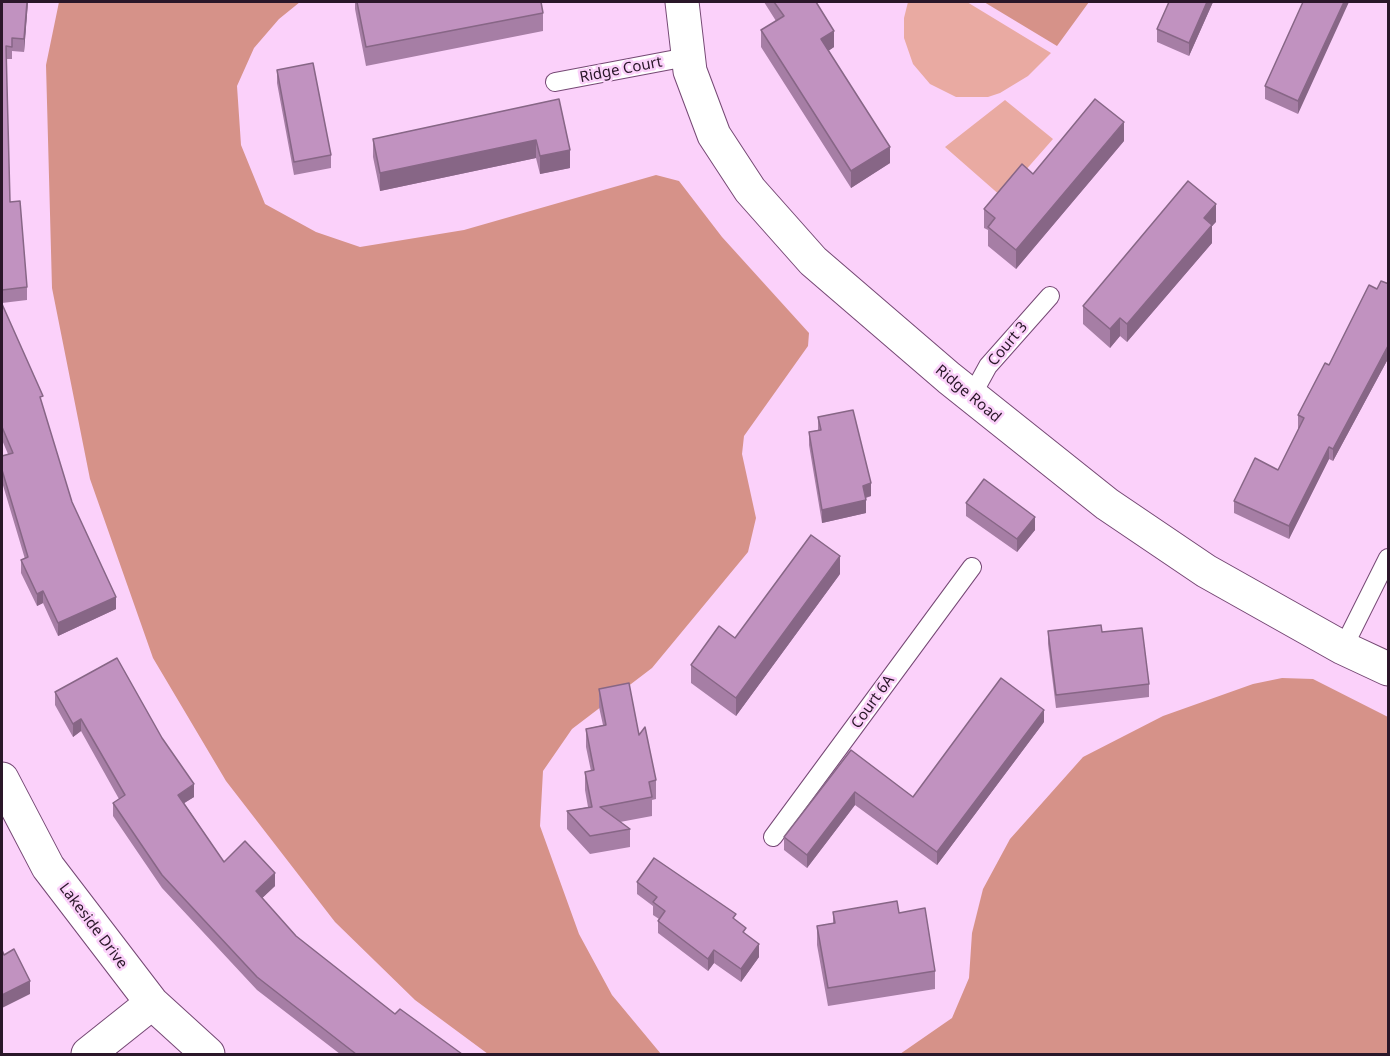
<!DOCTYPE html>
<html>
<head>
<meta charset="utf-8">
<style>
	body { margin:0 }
	#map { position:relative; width:1390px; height:1056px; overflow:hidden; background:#fbd1fa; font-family:"Noto Sans",sans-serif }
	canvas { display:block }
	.frame { position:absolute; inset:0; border:3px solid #2a1729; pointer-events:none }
</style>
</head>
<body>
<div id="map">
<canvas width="1390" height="1056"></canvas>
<div class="frame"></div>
</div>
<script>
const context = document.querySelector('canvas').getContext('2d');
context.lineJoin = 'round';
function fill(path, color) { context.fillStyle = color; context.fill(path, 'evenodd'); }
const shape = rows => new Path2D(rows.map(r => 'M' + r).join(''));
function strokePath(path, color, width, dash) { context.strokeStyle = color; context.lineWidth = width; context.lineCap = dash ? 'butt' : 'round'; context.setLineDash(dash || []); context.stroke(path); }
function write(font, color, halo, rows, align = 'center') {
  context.font = font + ' "Noto Sans",sans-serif'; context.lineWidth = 5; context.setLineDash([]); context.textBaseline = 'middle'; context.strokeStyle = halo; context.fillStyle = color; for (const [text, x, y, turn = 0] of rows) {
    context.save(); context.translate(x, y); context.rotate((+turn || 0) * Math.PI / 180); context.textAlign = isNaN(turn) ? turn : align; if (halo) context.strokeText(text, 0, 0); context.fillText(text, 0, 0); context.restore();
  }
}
fill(shape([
	[908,2,967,2,1051,53,1028,76,1000,93,988,97,956,97,930,84,913,64,904,38,904,18],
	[1005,100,1053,139,1002,197,945,147]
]), '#e9aaa2');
fill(shape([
	[59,2,300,2,279,19,254,48,237,86,241,145,265,204,316,232,360,247,464,230,656,175,679,181,722,237,809,333,808,346,744,436,742,454,756,518,748,552,652,668,572,729,543,771,540,826,579,934,612,995,661,1054,488,1054,415,1000,335,922,226,781,153,658,90,479,52,288,46,65],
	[984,2,1089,2,1057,46],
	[1282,678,1313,679,1388,717,1388,1054,900,1054,952,1018,969,978,972,933,983,889,1010,839,1083,757,1163,716,1253,684]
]), '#d69289');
const service = shape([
	[555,82,687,57],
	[971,397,988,366,1050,296],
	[1343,648,1388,558],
	[773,837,972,567]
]);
const minor = shape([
	[682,2,690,71,714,135,750,190,813,261,949,378,1107,504,1206,571,1343,648,1388,669],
	[2,779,48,867,152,1003,208,1054],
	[88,1054,152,1003]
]);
strokePath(service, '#754874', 20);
strokePath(minor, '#754874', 35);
strokePath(service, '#fff', 18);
strokePath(minor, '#fff', 33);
fill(shape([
	[2,2,28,2,24,52,12,51,12,59,6,59,10,202,27,287,27,300,2,303],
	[355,2,541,2,543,13,543,31,366,66,355,9],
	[764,2,816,2,834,47,828,51,890,163,851,188,761,47,761,30,776,21],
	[1169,2,1213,2,1189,56,1157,42,1157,29],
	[1303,2,1298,114,1265,99,1265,86],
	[277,70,331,155,331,168,294,175,277,83],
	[559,99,570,168,540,174,536,158,380,191,373,157,373,139],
	[1124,141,1016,269,988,246,988,230,984,228,984,209,1033,174],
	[1216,222,1212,226,1212,243,1127,342,1120,336,1110,348,1083,324,1083,306],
	[1389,284,1389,357,1333,461,1329,459,1289,539,1234,513,1234,501,1278,470,1299,428,1298,428,1298,415,1377,289],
	[2,304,43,407,72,502,116,609,58,636,43,603,37,606,21,573,21,560,25,559,2,482,2,456,8,454,2,440],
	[818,417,871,496,866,498,866,513,822,523,809,445,809,432,818,430],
	[966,503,1035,530,1017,552,966,516],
	[840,574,736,716,691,683,691,665],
	[1048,631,1102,632,1149,684,1149,697,1056,708,1048,644],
	[599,689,639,735,656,780,656,799,652,800,652,816,620,822,630,829,630,847,590,854,567,829,567,811,588,807,585,790,585,772,591,771,586,747,586,729,603,725,599,707],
	[55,692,194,797,184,803,224,862,275,886,262,898,296,936,395,1014,462,1054,340,1054,257,990,162,888,113,816,113,803,119,799,81,731,73,737,55,705],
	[1044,722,937,865,855,805,807,868,784,850,784,837,851,750,913,797],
	[637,882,736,921,759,957,741,982,714,963,708,971,658,933,658,921,659,919,653,915,653,906,637,894],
	[833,912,899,913,935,971,935,989,828,1006,817,945,817,926,833,923]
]), '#a67ea5');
fill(shape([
	[27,2,28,2,24,52,24,39],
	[1207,2,1213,2,1189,56,1189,43],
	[1344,2,1349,2,1298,114,1298,101],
	[834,31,834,47,821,56,821,39],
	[1124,122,1124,141,1016,269,1016,250],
	[536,140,536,158,380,191,380,173],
	[890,147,890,163,851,188,851,171],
	[570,150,570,168,540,174,540,156],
	[1216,204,1216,222,1212,226,1212,243,1127,342,1127,324,1204,218],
	[1120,318,1120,336,1110,348,1110,329],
	[1389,344,1389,357,1333,461,1333,449],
	[1329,447,1329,459,1289,539,1289,526],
	[871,483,871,496,863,498,863,486],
	[866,500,866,513,822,523,822,510],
	[1035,517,1035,530,1017,552,1017,539],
	[840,556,840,574,736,716,736,698],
	[43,591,43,603,37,606,37,594],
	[116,597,116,609,58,636,58,623],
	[1044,710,1044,722,937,865,937,852],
	[81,719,81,731,73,737,73,724],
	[194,784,194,797,178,807,178,795],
	[855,792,855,805,807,868,807,855],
	[275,873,275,886,256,904,256,891],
	[759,944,759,957,741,982,741,969],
	[714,950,714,963,708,971,708,959],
	[30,981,30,994,2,1008,2,995]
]), '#876686');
const building = shape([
	[2,2,27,2,24,39,12,38,12,47,6,46,10,202,20,201,27,287,2,290,2,2],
	[357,2,541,2,543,13,366,47,357,2],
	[774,2,816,2,834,31,821,39,890,147,851,171,761,30,784,16,774,2],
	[1169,2,1207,2,1189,43,1157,29,1169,2],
	[1303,2,1344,2,1298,101,1265,86,1303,2],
	[313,63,331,155,294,162,277,70,313,63],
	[559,99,570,150,540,156,536,140,380,173,373,139,559,99],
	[1095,99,1124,122,1016,250,988,227,995,218,984,209,1022,164,1033,174,1095,99],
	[1188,181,1216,204,1204,218,1212,225,1127,324,1120,318,1110,329,1083,306,1188,181],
	[1381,281,1389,284,1389,344,1333,449,1329,447,1289,526,1234,501,1255,458,1278,470,1304,418,1298,415,1325,363,1329,365,1369,285,1377,289,1381,281],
	[2,304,43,396,40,397,72,502,116,597,58,623,43,591,37,594,21,560,28,557,2,470,2,456,13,453,2,427,2,304],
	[853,410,871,483,863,486,866,500,822,510,809,432,821,430,818,417,853,410],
	[984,479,1035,517,1017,539,966,503,984,479],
	[811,535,840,556,736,698,691,665,719,626,735,638,811,535],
	[1101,625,1102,632,1142,628,1149,684,1056,695,1048,631,1101,625],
	[117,658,162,738,194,784,178,795,224,862,245,841,275,873,256,891,296,936,395,1014,400,1009,462,1054,356,1054,257,977,162,875,113,803,125,795,81,719,73,724,55,692,117,658],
	[1001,678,1044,710,937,852,855,792,807,855,784,837,851,750,913,797,1001,678],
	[629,683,639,735,645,727,656,780,649,782,652,797,600,807,630,829,590,836,567,811,592,807,585,772,594,770,586,729,606,725,599,689,629,683],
	[654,858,736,914,733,918,746,928,743,932,759,944,741,969,714,950,708,959,658,921,665,911,653,902,657,897,637,882,654,858],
	[897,901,899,913,925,908,935,971,828,988,817,926,835,923,833,912,897,901],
	[14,949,30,981,2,995,2,950,4,955,14,949]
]);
fill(building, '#c192c0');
strokePath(building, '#876686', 1.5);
write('15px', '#2a1729', '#fbd1fa', [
	["Ridge Court",621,70,-11],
	["Court 3",1008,344,-50],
	["Ridge Road",968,394,40],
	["Court 6A",873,702,-54],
	["Lakeside Drive",93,926,53]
]);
</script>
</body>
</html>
